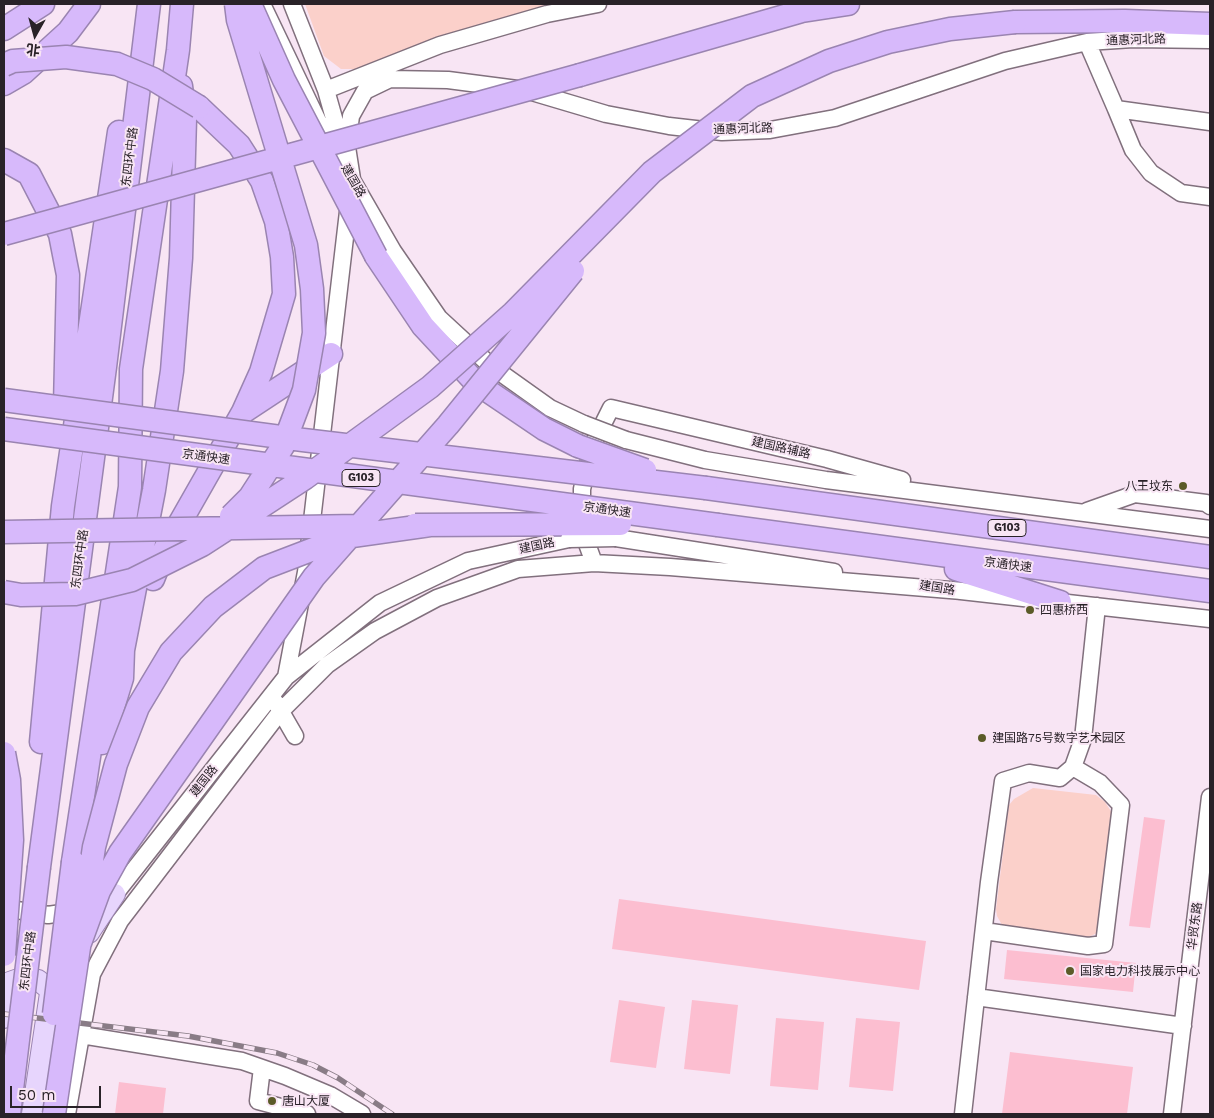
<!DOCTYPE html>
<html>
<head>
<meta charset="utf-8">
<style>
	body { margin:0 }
	#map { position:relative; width:1214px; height:1118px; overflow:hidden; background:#f8e5f4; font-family:"Work Sans","Noto Sans SC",sans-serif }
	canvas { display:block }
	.frame { position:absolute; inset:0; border:5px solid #292228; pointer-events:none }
	.north { position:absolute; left:10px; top:10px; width:50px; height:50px; -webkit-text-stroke:4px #f8e5f4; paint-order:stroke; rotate:187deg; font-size:14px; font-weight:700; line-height:20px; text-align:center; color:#292228 }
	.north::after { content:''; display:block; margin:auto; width:18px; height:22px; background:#292228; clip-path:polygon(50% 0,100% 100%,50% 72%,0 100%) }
	.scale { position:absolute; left:10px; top:1086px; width:91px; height:22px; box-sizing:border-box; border:2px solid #292228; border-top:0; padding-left:6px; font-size:15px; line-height:18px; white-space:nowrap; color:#292228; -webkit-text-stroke:4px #f8e5f4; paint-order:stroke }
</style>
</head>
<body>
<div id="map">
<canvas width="1214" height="1118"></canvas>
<div class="frame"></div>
<div class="north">北</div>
<div class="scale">50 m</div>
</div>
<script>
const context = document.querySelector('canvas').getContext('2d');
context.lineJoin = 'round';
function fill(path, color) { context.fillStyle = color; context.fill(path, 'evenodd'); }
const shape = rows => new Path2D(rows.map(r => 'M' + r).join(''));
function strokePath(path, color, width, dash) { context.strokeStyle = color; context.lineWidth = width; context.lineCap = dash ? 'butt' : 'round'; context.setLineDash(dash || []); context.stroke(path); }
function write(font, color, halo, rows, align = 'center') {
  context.font = font + ' "Work Sans","Noto Sans SC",sans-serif'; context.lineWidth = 4; context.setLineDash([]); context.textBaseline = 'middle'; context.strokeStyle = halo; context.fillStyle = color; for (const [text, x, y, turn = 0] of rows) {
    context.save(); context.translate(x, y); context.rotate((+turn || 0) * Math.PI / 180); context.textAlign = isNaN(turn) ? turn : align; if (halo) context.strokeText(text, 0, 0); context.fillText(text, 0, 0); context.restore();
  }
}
fill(shape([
	[305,4,560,4,366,69,341,69,324,56],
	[1033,788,1096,795,1105,802,1116,819,1099,932,1091,936,1084,937,1010,928,1002,925,997,916,996,909,1009,805,1014,799]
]), '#fbd0ca');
fill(shape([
	[1144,817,1165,820,1150,928,1129,926],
	[619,899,926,941,919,990,612,949],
	[1007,950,1136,963,1133,992,1004,979],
	[619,1000,665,1007,656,1068,610,1062],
	[692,1000,738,1005,730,1074,684,1069],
	[776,1018,824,1022,818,1090,770,1086],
	[856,1018,900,1022,893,1091,849,1087],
	[1010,1052,1133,1067,1127,1114,1002,1114],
	[119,1082,166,1088,163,1114,115,1114]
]), '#fcbed0');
const minor = shape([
	[262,4,318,121,393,251,439,318,491,366,550,408,584,424],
	[292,4,326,90,343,150],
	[1087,42,1116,109,1210,122],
	[326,90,440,45,547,14,598,4],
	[1116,109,1133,150,1151,173,1181,193,1210,197],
	[352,179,347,147,351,116,365,91,390,79,448,80,525,90,606,114,669,126,722,132,770,130,835,118,1005,61,1087,42,1133,39,1210,40],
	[626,440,705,460,826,480,1210,529],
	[1087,511,1135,494,1206,503,1210,506],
	[616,538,834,572],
	[594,563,582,530,582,489,593,444,611,408,827,459,902,480],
	[952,590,1210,619],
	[286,677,306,572,349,203],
	[276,703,295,736],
	[105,899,115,894,286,677,380,603,468,561,569,539],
	[4,908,48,915,75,911],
	[984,931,1088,946,1104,944,1121,805,1100,783,1073,767],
	[976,997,1183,1026],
	[81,1035,242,1061,285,1076,330,1095,362,1114],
	[262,1068,258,1101,307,1114],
	[67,1114,92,974,120,921,280,712,327,665,375,631,437,598,518,569,594,563,670,567,962,591],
	[963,1114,989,882,1003,781,1029,773,1060,778,1073,767,1083,739,1097,606],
	[1172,1114,1210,797]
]);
const major = shape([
	[89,933,115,894],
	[4,983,4,1018],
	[4,984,21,978,38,980,50,990],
	[32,1114,50,993]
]);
const highway = shape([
	[1015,22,1125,21,1210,24],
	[4,29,43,4],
	[580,75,802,11,848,4],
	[4,84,23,73,68,32,89,4],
	[4,160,29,174,60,234,68,275,65,406],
	[376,256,423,326,476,383,544,429,578,446],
	[243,412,331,354],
	[706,488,1210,557],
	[718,525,1210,591],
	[956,569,1060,602],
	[153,579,165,549,243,412,261,372,284,294,282,257,276,221,262,181,239,145,199,107],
	[41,742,63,506,119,132],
	[102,743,122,678,123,650,154,490,172,371,181,258,185,119,181,86],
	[73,862,130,487,131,369,178,50,182,4],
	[39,867,105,367,149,4]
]);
strokePath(minor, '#81707d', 19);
strokePath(major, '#9a84b1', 22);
strokePath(highway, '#9a84b1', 25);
strokePath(minor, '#fff', 16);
strokePath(major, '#e7d5fd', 20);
strokePath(highway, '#d7b9fb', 22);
const rail = shape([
	[4,1014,188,1036,277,1053,313,1065,338,1078,392,1114]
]);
strokePath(rail, '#897c86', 5.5);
strokePath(rail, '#f8e5f4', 4, [11]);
const minorBridge = shape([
	[584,424,626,440],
	[569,539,616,538]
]);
const highwayBridge = shape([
	[250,4,284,80,376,256],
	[4,65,13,61,66,57,117,64,153,79,199,107],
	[4,234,580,75],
	[4,400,303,440,706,488],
	[4,429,718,525],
	[578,446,645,470],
	[231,516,250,497,283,446,304,390,314,333,312,289,306,245,238,20,236,4],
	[415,525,620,524],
	[4,532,358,526],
	[4,592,21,595,75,594,132,580,202,545,256,510,305,478,430,387,513,313,652,172,752,96,829,61,888,42,950,29,1015,22],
	[4,753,9,780,12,840,4,955],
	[80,943,99,891,120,853,314,577,448,425,573,271],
	[54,1014,73,862],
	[9,1114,39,867],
	[54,1114,94,847,116,764,138,707,171,652,213,607,264,568,345,537,430,525]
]);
strokePath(minorBridge, '#81707d', 19, []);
strokePath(highwayBridge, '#9a84b1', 25, []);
strokePath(minorBridge, '#fff', 16);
strokePath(highwayBridge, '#d7b9fb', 22);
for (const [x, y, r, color] of [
	[1183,486,5,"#5b5b28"],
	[1030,610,5,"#5b5b28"],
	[982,738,5,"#5b5b28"],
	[1070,971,5,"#5b5b28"],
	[272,1101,5,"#5b5b28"]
]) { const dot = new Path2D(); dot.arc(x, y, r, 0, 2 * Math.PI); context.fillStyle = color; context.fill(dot); strokePath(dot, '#f8e5f4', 2); }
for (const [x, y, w] of [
	[361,478,38],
	[1007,528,38]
]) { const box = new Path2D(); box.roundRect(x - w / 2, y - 8.5, w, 17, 4); context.fillStyle = '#f8e5f4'; context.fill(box); strokePath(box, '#292228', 1); }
write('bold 11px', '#292228', null, [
	["G103",361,478],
	["G103",1007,528]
]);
write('12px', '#292228', '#f8e5f4', [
	["通惠河北路",1136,40,-2],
	["通惠河北路",743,129,-2],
	["东四环中路",130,157,-83],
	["建国路",353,181,60],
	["建国路辅路",781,448,13],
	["京通快速",206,457,8],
	["京通快速",607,510,8],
	["建国路",537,546,-12],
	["东四环中路",80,559,-82],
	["京通快速",1008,565,7],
	["建国路",937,588,9],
	["建国路",204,781,-52],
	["华贸东路",1195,926,-83],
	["东四环中路",28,961,-83]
]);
write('12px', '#292228', '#f8e5f4', [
	["八王坟东",1173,486,"right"],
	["四惠桥西",1040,610],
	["建国路75号数字艺术园区",992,738],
	["国家电力科技展示中心",1080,971],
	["唐山大厦",282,1101]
], 'left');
</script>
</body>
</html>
